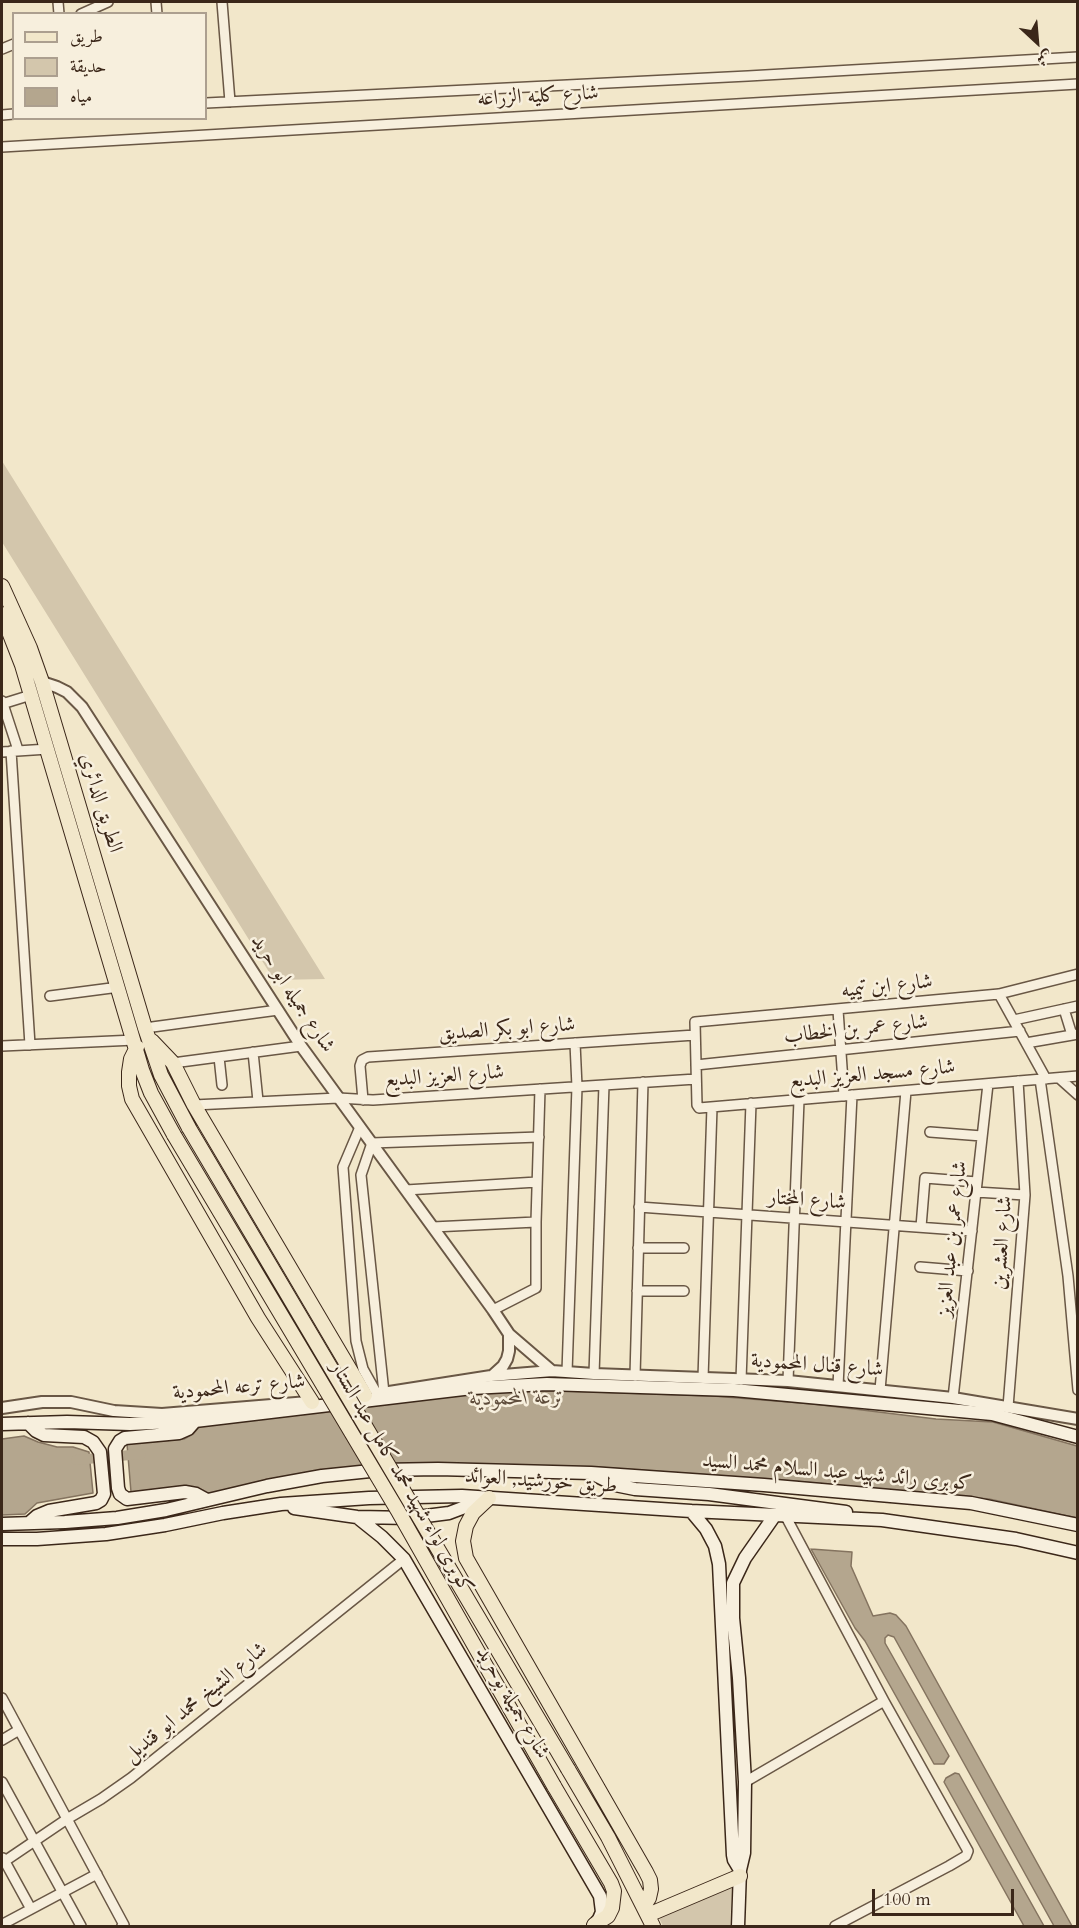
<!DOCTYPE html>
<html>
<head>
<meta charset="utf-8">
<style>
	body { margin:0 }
	#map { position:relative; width:1079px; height:1928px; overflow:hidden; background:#f2e7ca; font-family:Cardo,Amiri,serif }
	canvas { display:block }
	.frame { position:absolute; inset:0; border:3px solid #3b2719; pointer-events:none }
	.legend { position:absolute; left:12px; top:12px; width:195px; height:108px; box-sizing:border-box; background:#f7efdd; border:2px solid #ac9f8f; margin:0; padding:8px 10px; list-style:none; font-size:18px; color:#3b2719 }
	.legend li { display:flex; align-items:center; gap:12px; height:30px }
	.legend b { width:30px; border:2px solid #ac9f8f }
	.north { position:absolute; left:1007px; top:12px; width:60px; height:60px; -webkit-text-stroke:4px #f7efdd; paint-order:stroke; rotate:154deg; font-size:16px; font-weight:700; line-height:24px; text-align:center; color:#3b2719 }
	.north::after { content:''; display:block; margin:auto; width:21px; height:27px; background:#3b2719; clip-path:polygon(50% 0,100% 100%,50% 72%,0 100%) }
	.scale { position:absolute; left:872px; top:1889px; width:142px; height:27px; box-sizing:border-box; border:3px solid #3b2719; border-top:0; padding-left:8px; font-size:18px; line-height:21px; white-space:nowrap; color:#3b2719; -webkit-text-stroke:4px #f7efdd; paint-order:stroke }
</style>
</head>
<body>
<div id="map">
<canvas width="1079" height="1928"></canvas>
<div class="frame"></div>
<ul class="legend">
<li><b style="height:8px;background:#f2e7ca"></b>طريق</li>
<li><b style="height:16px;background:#d3c6ac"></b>حديقة</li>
<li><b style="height:16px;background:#b4a68e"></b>مياه</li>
</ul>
<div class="north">ش</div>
<div class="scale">100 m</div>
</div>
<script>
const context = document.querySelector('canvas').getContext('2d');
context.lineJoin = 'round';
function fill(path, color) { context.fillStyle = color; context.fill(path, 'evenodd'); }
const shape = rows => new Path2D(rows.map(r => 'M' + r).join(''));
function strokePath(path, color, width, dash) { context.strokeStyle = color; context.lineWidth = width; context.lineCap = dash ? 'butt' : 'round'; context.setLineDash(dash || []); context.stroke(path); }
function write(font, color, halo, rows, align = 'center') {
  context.font = font + ' Cardo,Amiri,serif'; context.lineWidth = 5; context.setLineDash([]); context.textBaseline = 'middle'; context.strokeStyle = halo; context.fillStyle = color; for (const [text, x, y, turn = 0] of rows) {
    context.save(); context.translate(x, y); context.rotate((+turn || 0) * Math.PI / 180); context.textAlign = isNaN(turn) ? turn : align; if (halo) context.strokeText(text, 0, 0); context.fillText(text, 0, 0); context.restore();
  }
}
fill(shape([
	[2,461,325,979,274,980,2,542],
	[732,1887,730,1926,663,1926,658,1916]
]), '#d3c6ac');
const water = shape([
	[496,1391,565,1391,713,1396,813,1404,936,1419,993,1422,1077,1446,1077,1518,989,1499,782,1480,596,1467,407,1464,303,1473,209,1494,188,1487,131,1492,127,1444,184,1439,193,1434,200,1426,316,1410,496,1391],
	[24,1436,38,1442,57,1447,73,1447,89,1452,93,1493,37,1503,25,1514,2,1515,2,1439,24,1436],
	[811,1549,852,1552,851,1566,873,1616,890,1613,896,1615,906,1626,1072,1926,1054,1926,894,1637,888,1635,885,1638,885,1643,949,1756,944,1764,934,1764,865,1641,855,1628,811,1549],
	[955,1773,959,1774,1044,1926,1024,1926,944,1782,946,1778,955,1773]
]);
fill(water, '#b4a68e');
strokePath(water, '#84735f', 1.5);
strokePath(shape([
	[76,1460,141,1454]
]), '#b4a68e', 10);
const minor = shape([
	[58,2,59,14],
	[156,2,157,14],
	[222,2,230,102],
	[81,14,108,2],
	[2,49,14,44],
	[206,103,748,76,1078,57],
	[2,115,14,114],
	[2,147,1078,84],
	[2,701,18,750],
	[2,704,31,695],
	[11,751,30,1045],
	[2,752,48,749],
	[1078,974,999,994,695,1022,697,1105,699,1108,1078,1076],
	[999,994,1046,1079],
	[50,996,119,987],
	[1064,1009,1072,1035],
	[838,1010,844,1096],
	[1014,1020,1078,1006],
	[145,1028,278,1010],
	[1026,1043,1078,1034],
	[2,1046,135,1040],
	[253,1052,258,1101],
	[219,1057,222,1085],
	[173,1063,301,1046],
	[696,1065,1020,1031],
	[1059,1078,1078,1095],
	[1040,1079,1068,1276,1078,1390],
	[363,1100,360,1066,362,1060,368,1057,695,1035],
	[194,1105,338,1098,373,1100,696,1079],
	[360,1127,343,1167,356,1341,363,1369,377,1394],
	[930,1132,982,1136],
	[406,1190,537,1182],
	[976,1192,1025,1195],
	[639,1207,972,1231],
	[433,1227,536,1222],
	[921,1227,925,1178,977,1182],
	[638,1248,684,1248],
	[920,1267,968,1271],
	[637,1291,684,1291],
	[493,1310,536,1288,536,1222,540,1089],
	[567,1372,577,1087,575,1043],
	[594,1374,604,1085],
	[635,1376,643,1082],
	[703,1378,712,1107],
	[741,1380,751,1103],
	[788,1381,799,1100],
	[838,1386,852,1095],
	[880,1390,906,1091],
	[384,1393,361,1175,372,1143,539,1137],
	[953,1398,988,1084],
	[1008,1407,1025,1195,1018,1081],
	[785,1515,884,1701,968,1851,966,1856,949,1866,835,1926],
	[2,1698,124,1925,122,1926],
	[2,1740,19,1730],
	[2,1782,81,1926],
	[745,1782,884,1701],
	[3,1858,31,1909],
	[2,1863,67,1819,101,1799,131,1778,404,1559],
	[3,1924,97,1874]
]);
const tertiary = shape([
	[42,682,57,687,67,692,82,707,301,1046,493,1310,509,1334,552,1371],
	[492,1376,503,1366,507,1359,509,1351,509,1334],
	[389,1392,491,1376,552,1371,594,1374,788,1381,953,1398,1078,1419],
	[2,1408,42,1402,71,1402,114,1411,162,1414,308,1402]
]);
const secondary = shape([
	[195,1421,188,1429,179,1433,125,1438,120,1441,115,1449,118,1488,120,1494,127,1499,185,1492,196,1494,207,1500],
	[28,1423,36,1431,44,1435,84,1437,93,1442,100,1452,104,1494,101,1500,96,1503,49,1511,37,1516,29,1523],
	[2,1424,67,1422,130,1424,195,1421,472,1388,547,1384,734,1390,992,1414,1078,1437],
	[595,1475,615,1485,635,1489,709,1494,846,1512],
	[294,1508,357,1517,410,1518,449,1513,486,1499],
	[691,1511,706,1529,715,1546,719,1564,733,1855,734,1860,740,1870],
	[357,1517,382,1537,404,1559,600,1896,602,1912,599,1919,594,1925],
	[2,1524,65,1522,117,1518,166,1510,267,1486,322,1476,380,1470,438,1469,591,1473,764,1485,971,1503,1078,1525],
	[2,1539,37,1539,106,1534,165,1525,223,1513,281,1504,369,1498,462,1496,691,1511,882,1520,1016,1539,1078,1553],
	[738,1926,740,1870,744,1853,745,1782,739,1678,733,1618,733,1583,745,1558,775,1515]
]);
const primary = shape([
	[2,586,30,648,42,682,145,1028,161,1075,189,1128],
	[2,614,22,665,142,1070,151,1093,174,1135],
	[152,1041,173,1063,194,1105,365,1395],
	[137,1047,131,1059,129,1072,129,1086,132,1099,258,1318,312,1402],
	[489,1498,473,1513,466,1526,463,1541,466,1558,646,1872,650,1880,651,1889,649,1898,644,1906],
	[568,1769,608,1837,653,1926],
	[554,1786,611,1883,614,1891,612,1908,608,1916,594,1925],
	[648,1915,740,1876]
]);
strokePath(minor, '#695745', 12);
strokePath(tertiary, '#695745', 14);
strokePath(secondary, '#3b2719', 15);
strokePath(primary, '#3b2719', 16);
strokePath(minor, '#f7efdd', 9);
strokePath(tertiary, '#f7efdd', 10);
strokePath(secondary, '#f7efdd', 12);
strokePath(primary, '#f2e7ca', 14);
const primaryBridge = shape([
	[189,1128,568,1769],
	[174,1135,398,1511,554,1786]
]);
strokePath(primaryBridge, '#3b2719', 16, []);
strokePath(primaryBridge, '#f2e7ca', 14);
write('21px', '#3b2719', '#f7efdd', [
	["شارع كليه الزراعه",538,97,-3],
	["الطريق الدائري",100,803,73],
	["شارع ابن تيميه",887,987,-6],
	["شارع جميله ابو حريد",292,994,57],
	["شارع ابو بكر الصديق",507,1030,-4],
	["شارع عمر بن الخطاب",856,1030,-6],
	["شارع مسجد العزيز البديع",872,1075,-5],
	["شارع العزيز البديع",444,1077,-4],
	["شارع المختار",807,1201,4],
	["شارع عمر بن عبد العزيز",953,1239,-84],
	["شارع العشرين",1003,1243,-86],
	["شارع قنال المحمودية",817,1366,4],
	["شارع ترعه المحمودية",239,1388,-5],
	["كوبرى رائد شهيد عبد السلام محمد السيد",837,1473,5],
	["كوبرى لواء شهيد محمد كامل عبد الستار",401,1478,60],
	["طريق خورشيد, العوائد",541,1482,4],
	["شارع الشيخ محمد ابو قنديل",196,1703,-39],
	["شارع جميلة بوحريد",512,1703,60]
]);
write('italic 22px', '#5f4d3c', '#f7efdd', [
	["ترعة المحمودية",517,1399,-1]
]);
</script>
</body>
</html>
